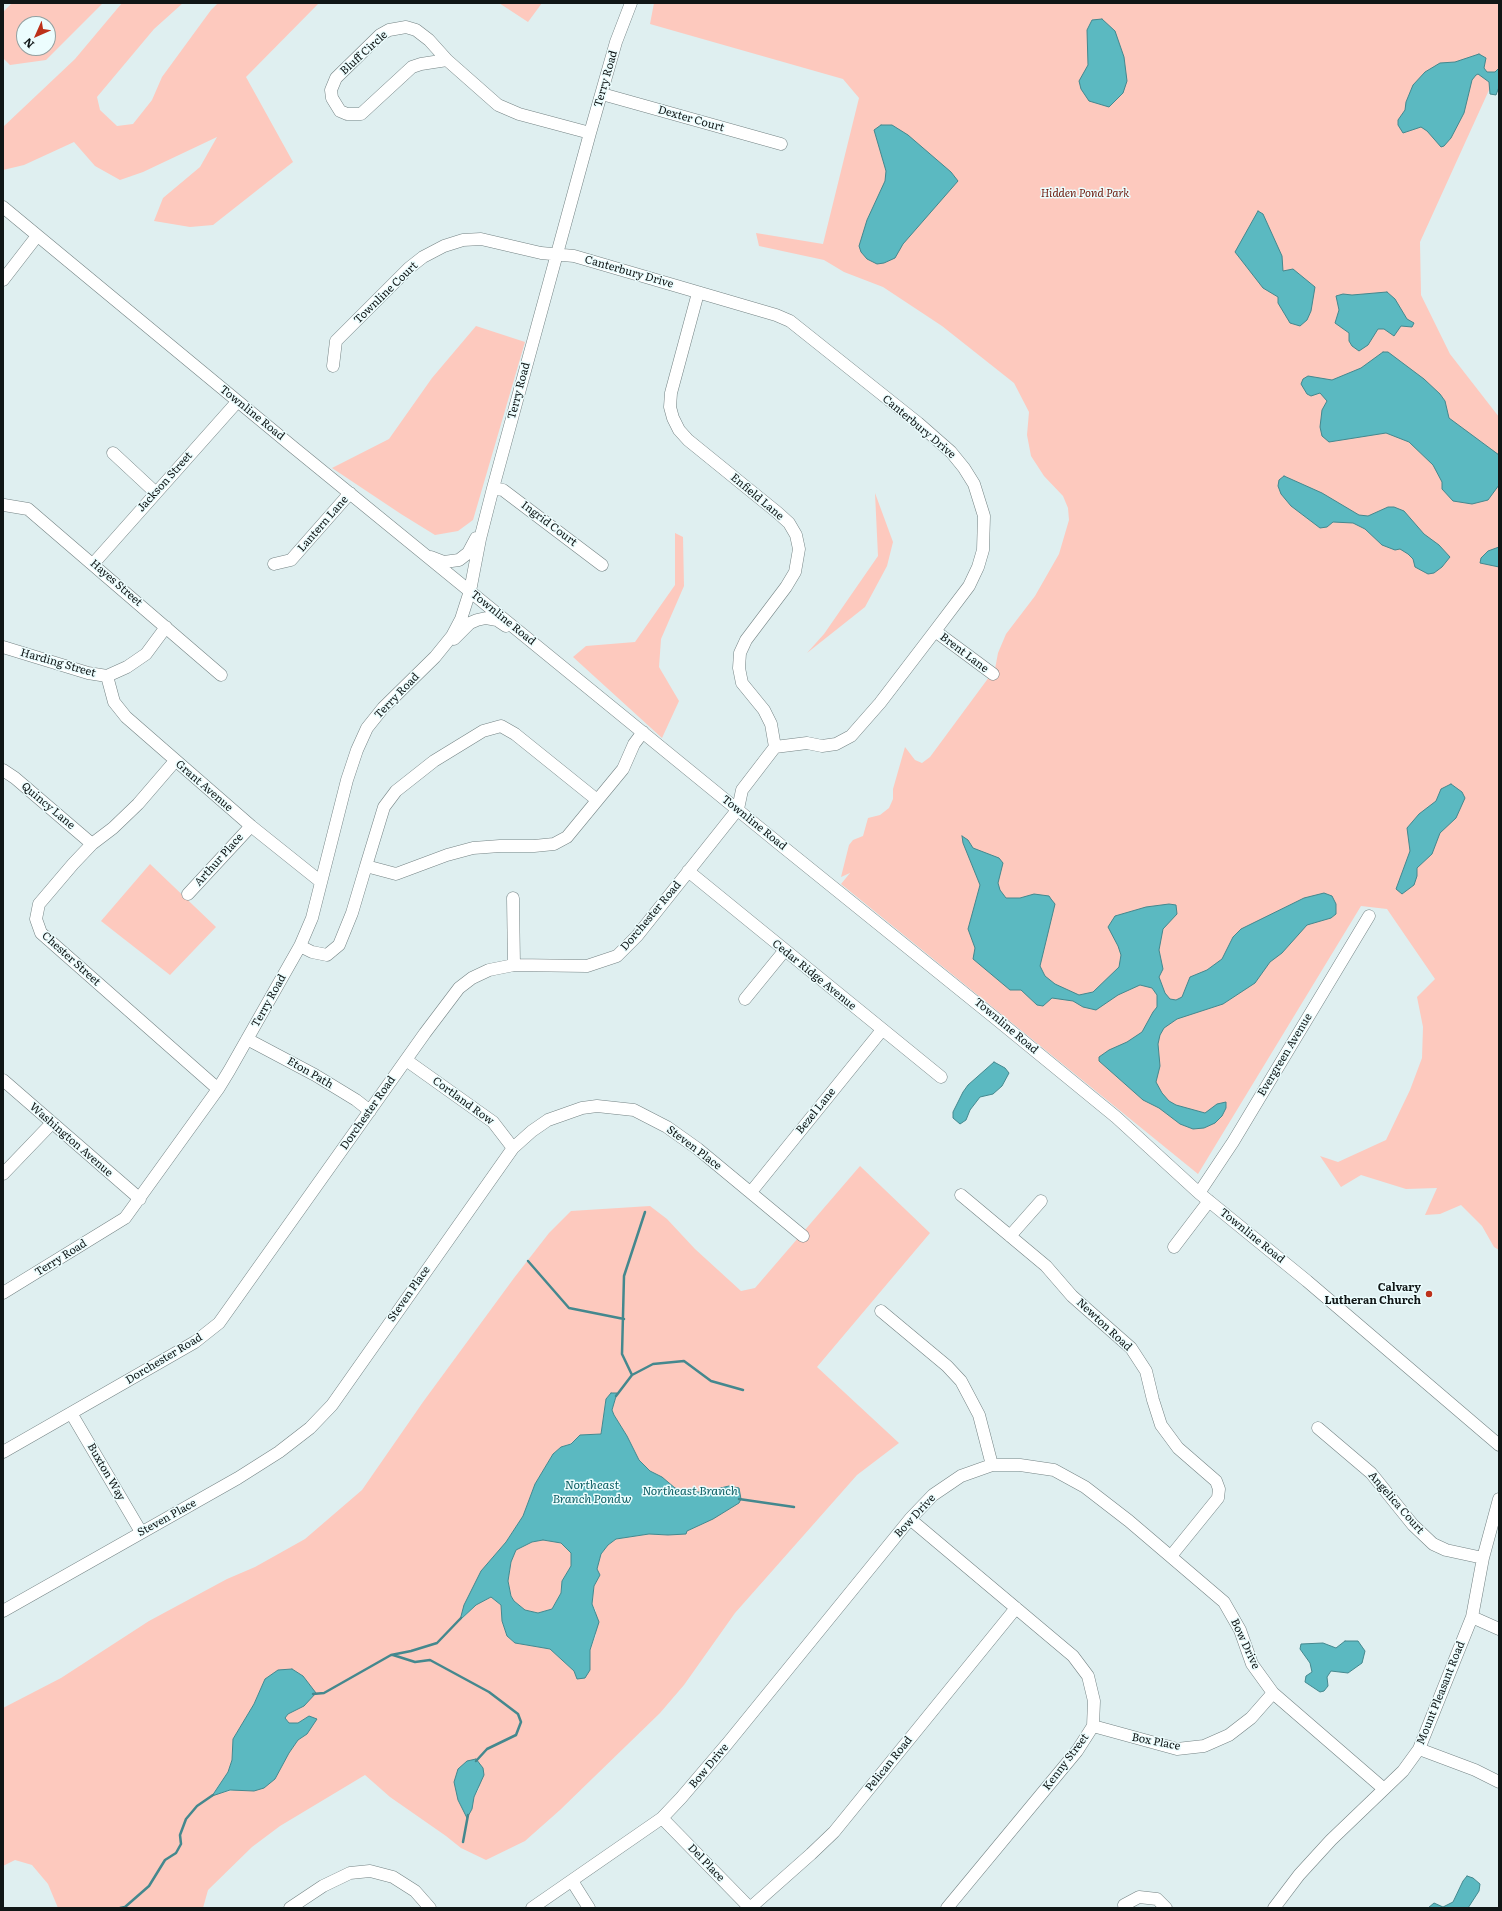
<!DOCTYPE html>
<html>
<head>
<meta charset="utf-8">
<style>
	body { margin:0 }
	#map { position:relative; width:1502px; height:1911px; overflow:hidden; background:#dfeff0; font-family:Literata,serif }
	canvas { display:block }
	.frame { position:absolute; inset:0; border:4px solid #101616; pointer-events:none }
	.north { position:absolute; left:16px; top:16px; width:40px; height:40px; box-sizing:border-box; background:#ecfdfe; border:1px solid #94a1a1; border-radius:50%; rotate:225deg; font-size:11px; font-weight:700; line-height:16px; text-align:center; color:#101616 }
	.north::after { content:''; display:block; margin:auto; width:14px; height:18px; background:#bd311a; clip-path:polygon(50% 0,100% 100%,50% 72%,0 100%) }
</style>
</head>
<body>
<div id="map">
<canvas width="1502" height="1911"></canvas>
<div class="frame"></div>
<div class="north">N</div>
</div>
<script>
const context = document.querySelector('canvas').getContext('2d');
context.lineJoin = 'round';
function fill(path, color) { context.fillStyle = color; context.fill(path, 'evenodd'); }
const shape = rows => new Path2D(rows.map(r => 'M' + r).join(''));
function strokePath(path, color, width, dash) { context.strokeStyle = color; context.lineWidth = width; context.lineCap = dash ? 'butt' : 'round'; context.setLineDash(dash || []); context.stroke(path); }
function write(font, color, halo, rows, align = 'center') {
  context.font = font + ' Literata,serif'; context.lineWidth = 3; context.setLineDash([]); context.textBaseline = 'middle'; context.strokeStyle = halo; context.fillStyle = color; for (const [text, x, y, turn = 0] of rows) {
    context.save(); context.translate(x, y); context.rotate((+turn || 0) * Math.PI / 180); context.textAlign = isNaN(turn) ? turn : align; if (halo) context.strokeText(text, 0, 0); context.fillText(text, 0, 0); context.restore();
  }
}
fill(shape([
	[12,3,103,3,46,60,10,65,3,58,3,12],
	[24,24,48,24,48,48,24,48],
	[122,3,183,3,154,29,97,97,100,110,117,126,133,124,152,100,162,77,211,10,218,3,319,3,246,77,293,162,213,225,190,227,154,221,163,198,200,167,217,137,143,172,120,180,95,166,74,142,24,165,3,170,3,127,75,59],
	[499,3,542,3,528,22],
	[654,3,1499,3,1499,68,1420,242,1421,295,1450,354,1499,417,1499,1250,1494,1247,1482,1226,1461,1205,1440,1214,1425,1215,1437,1188,1406,1189,1361,1175,1341,1187,1320,1156,1338,1162,1386,1140,1410,1090,1422,1058,1423,1027,1417,997,1435,979,1387,909,1361,906,1198,1174,841,884,850,873,841,877,849,845,853,840,863,836,868,818,880,815,889,808,893,799,893,789,905,747,915,760,922,763,930,757,995,669,998,653,1006,634,1035,596,1059,554,1069,520,1068,508,1063,496,1044,476,1031,456,1027,435,1029,412,1014,383,942,326,883,287,844,272,824,260,759,246,756,233,823,244,859,98,843,79,650,24],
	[476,326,525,342,473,520,458,531,435,535,401,514,332,468,389,439,432,378],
	[875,493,893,542,887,566,865,607,807,653,824,634,878,556],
	[675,533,683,537,684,586,661,639,659,667,679,701,662,738,573,657,586,646,635,642,675,585],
	[150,864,216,927,170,975,101,921],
	[860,1166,930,1233,817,1367,899,1443,857,1475,735,1613,684,1685,660,1713,560,1810,525,1841,486,1860,461,1848,446,1836,390,1797,365,1775,280,1826,252,1847,208,1890,203,1908,58,1908,48,1884,32,1865,15,1860,3,1866,3,1708,61,1678,149,1621,227,1579,255,1567,305,1539,362,1490,423,1402,514,1278,549,1233,571,1211,650,1206,667,1219,695,1249,741,1291,755,1288],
	[617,1393,612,1410,614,1415,627,1436,639,1460,650,1472,662,1477,675,1488,687,1492,703,1492,729,1486,725,1511,694,1528,668,1535,649,1534,616,1539,608,1545,601,1554,597,1569,600,1575,594,1586,592,1604,596,1611,596,1635,590,1650,590,1669,577,1679,574,1671,550,1649,515,1643,507,1636,502,1621,501,1605,491,1597,476,1605,461,1620,481,1572,506,1542,523,1516,535,1484,553,1454,561,1447,570,1444,580,1435,601,1434,606,1399],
	[265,1679,304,1706,288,1714,285,1718,289,1723,298,1723,309,1716,307,1734,298,1740,289,1753,275,1779,254,1791,239,1789,212,1795,228,1772,232,1760,233,1739,254,1704],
	[480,1787,474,1797,472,1809,467,1817,458,1800],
	[543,1540,561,1543,571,1553,571,1566,562,1581,561,1593,552,1609,538,1613,525,1610,514,1601,511,1596,508,1581,511,1562,516,1550,532,1542]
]), '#fdc9be');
const water = shape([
	[1102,19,1115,31,1124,57,1127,81,1123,93,1109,107,1089,101,1081,89,1079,81,1088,65,1087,30,1092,20,1102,19],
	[1479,54,1486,58,1484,68,1487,72,1495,72,1499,68,1499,87,1496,95,1490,94,1489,82,1478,74,1476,75,1472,80,1464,113,1451,138,1444,146,1441,147,1427,131,1421,127,1403,133,1398,125,1398,120,1405,110,1406,102,1413,85,1425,72,1440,63,1455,62,1479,54],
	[881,125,892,125,908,135,951,172,958,181,903,244,895,258,884,263,877,264,867,259,861,252,859,246,867,220,885,181,886,171,874,130,881,125],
	[1258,211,1263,214,1282,256,1283,271,1293,269,1315,287,1311,311,1307,320,1300,326,1290,323,1278,303,1278,297,1263,288,1235,252,1258,211],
	[1387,292,1395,299,1407,319,1414,323,1412,327,1401,326,1394,336,1384,329,1378,329,1368,345,1359,351,1352,346,1349,341,1349,333,1335,323,1339,310,1336,296,1343,294,1352,295,1387,292],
	[1383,352,1388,352,1424,379,1440,394,1445,401,1449,418,1499,455,1499,485,1488,500,1472,504,1453,501,1442,489,1442,482,1433,465,1409,442,1386,433,1329,442,1322,436,1320,427,1322,410,1327,401,1320,393,1311,396,1307,394,1301,384,1303,379,1308,376,1332,380,1361,368,1383,352],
	[1284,476,1322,493,1359,515,1368,516,1388,507,1394,507,1404,511,1424,534,1439,545,1450,557,1442,567,1434,573,1428,574,1415,567,1413,559,1408,554,1400,549,1395,550,1382,545,1365,529,1353,523,1333,522,1327,527,1320,528,1291,506,1281,494,1278,486,1279,480,1284,476],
	[1499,547,1499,567,1480,563,1481,558,1488,551,1499,547],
	[1451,784,1462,792,1465,798,1456,818,1440,833,1432,854,1417,868,1417,876,1414,885,1402,894,1396,889,1410,851,1407,828,1419,814,1436,801,1441,789,1451,784],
	[962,836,968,840,973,848,999,858,1003,863,998,883,1000,890,1006,898,1020,898,1034,894,1049,896,1051,899,1055,904,1040,966,1045,976,1055,984,1079,995,1093,992,1119,967,1121,955,1118,946,1108,927,1115,916,1146,907,1169,904,1176,905,1177,914,1163,929,1159,950,1163,969,1159,977,1165,993,1170,999,1176,1000,1182,997,1190,977,1207,970,1222,959,1233,937,1241,929,1304,898,1324,893,1332,896,1336,904,1336,914,1331,918,1307,925,1282,953,1270,962,1255,983,1223,1004,1177,1019,1164,1028,1160,1035,1158,1044,1160,1066,1156,1082,1162,1093,1169,1101,1176,1105,1205,1113,1217,1104,1226,1102,1226,1108,1222,1116,1215,1123,1204,1128,1193,1129,1180,1124,1159,1108,1143,1100,1099,1061,1099,1057,1109,1050,1127,1042,1142,1032,1153,1012,1157,1007,1157,995,1152,988,1140,985,1118,995,1096,1010,1083,1007,1073,1001,1052,998,1043,1006,1037,1005,1021,990,1010,990,973,959,975,948,968,929,980,885,963,843,962,836],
	[994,1062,1005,1068,1009,1073,1002,1086,993,1094,980,1097,970,1110,966,1120,960,1124,953,1118,953,1112,963,1092,968,1085,994,1062],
	[611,1393,617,1393,612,1410,614,1415,627,1436,639,1460,650,1471,662,1477,675,1488,687,1492,703,1492,729,1486,739,1488,741,1499,739,1503,713,1519,687,1531,686,1534,668,1535,649,1534,616,1539,608,1545,601,1554,597,1569,600,1575,594,1586,592,1604,599,1622,590,1650,590,1670,585,1678,577,1679,574,1671,550,1649,515,1643,507,1636,502,1621,501,1605,491,1597,476,1605,460,1620,464,1605,481,1571,506,1542,523,1516,535,1484,553,1454,561,1447,571,1444,580,1435,601,1434,606,1399,611,1393],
	[543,1540,561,1543,571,1553,571,1566,562,1581,561,1593,552,1609,538,1613,525,1610,514,1601,511,1596,508,1581,511,1562,516,1550,532,1542,543,1540],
	[1345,1641,1358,1641,1365,1651,1362,1663,1348,1673,1331,1671,1327,1677,1328,1686,1324,1691,1320,1692,1305,1682,1306,1676,1312,1672,1310,1663,1300,1649,1301,1644,1323,1643,1336,1648,1345,1641],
	[292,1669,303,1676,316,1693,304,1706,288,1714,285,1718,289,1723,298,1723,309,1716,317,1719,307,1734,298,1740,289,1753,275,1779,264,1788,254,1791,230,1790,212,1796,228,1772,232,1760,233,1739,254,1704,265,1679,278,1670,292,1669],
	[476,1759,483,1768,484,1775,474,1797,472,1809,467,1818,458,1800,454,1782,458,1769,467,1761,476,1759],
	[1467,1876,1473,1878,1480,1884,1479,1891,1468,1908,1428,1908,1434,1903,1443,1907,1453,1902,1463,1881,1467,1876]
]);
fill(water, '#5bb9c1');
strokePath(water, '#44888e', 1);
strokePath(shape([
	[528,1261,569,1308,624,1319],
	[632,1375,622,1354,624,1276,645,1212],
	[616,1396,632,1375,653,1364,684,1361,711,1381,743,1390],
	[739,1499,794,1507],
	[393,1655,415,1662,430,1660,489,1692,518,1714,521,1722,516,1735,487,1749,476,1761],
	[313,1694,324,1693,391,1655,411,1651,437,1643,461,1618],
	[463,1842,468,1815],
	[120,1908,125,1907,149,1886,165,1860,176,1853,181,1844,180,1835,186,1819,197,1806,213,1795]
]), '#44888e', 2.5);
const minor = shape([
	[447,60,429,40,416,30,406,27,389,30,380,35,336,78,331,90,332,98,340,111,347,114,361,114,412,67,421,64,447,60,498,105,519,114,590,133],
	[602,94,781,144],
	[3,207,293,447,777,842,995,1018,1116,1117,1199,1193,1307,1281,1499,1445],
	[3,280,37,236],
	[698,293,671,393,670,407,673,418,679,430,688,440,778,513,789,523,796,535,799,549,795,572,786,587,746,640,740,653,739,668,742,683,764,710,771,724,775,747],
	[113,453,156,493],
	[493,488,503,490,602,565],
	[4,505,28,509,221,675],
	[431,557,444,562,459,560,468,553,476,538],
	[93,564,237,402],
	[274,564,291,560,350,493],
	[935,631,993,674],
	[454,639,470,623,477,620,486,618,497,620,506,626],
	[3,647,88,673,107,676,127,667,146,654,166,627],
	[107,676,114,702,126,717,251,826,321,882],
	[175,761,138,804,113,828,92,844,73,864,39,904,36,919,41,933,218,1089],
	[3,770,15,778,92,844],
	[366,866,384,807,396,791,434,761,483,731,501,726,515,734,597,800],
	[688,871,941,1077],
	[188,894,251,826],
	[513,898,514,965],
	[300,946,312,952,327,955,339,945,352,913,366,866,396,874,447,855,473,848,500,846,534,846,554,844,567,837,623,769,634,744,643,732],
	[745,999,785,950],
	[247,1039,315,1075,356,1100,370,1111],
	[406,1060,493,1122,513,1148],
	[3,1080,140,1199],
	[3,1174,52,1123],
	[751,1192,882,1030],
	[1199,1193,1233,1142,1369,916],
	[961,1195,1046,1266,1072,1296,1131,1348,1146,1371,1153,1400,1161,1425,1178,1448,1216,1481,1219,1489,1218,1498,1171,1556],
	[1010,1236,1041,1201],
	[1174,1247,1209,1201],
	[3,1293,125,1218,218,1089,229,1071,300,946,312,918,347,780,357,750,367,728,383,708,435,657,452,636,461,619,470,591,480,539,493,488,590,133,616,42,631,3],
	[881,1311,947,1366,961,1381,979,1415,992,1465],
	[71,1413,141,1532],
	[1318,1428,1371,1473,1413,1525,1433,1544,1446,1550,1483,1558],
	[3,1452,195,1342,219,1323,425,1033,459,988,472,978,489,970,514,965,587,966,617,956,637,936,738,809,742,790,775,747,807,743,822,746,836,744,851,736,880,703,935,631,969,586,978,567,983,550,984,516,974,484,964,468,951,452,918,423,790,321,776,315,574,256,541,253,481,239,463,240,444,246,423,257,409,268,336,341,333,366],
	[910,1519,1073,1656,1088,1676,1094,1701,1093,1726,1077,1751,947,1908],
	[3,1611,238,1478,279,1452,310,1428,332,1405,513,1148,532,1131,548,1120,582,1108,597,1106,634,1110,667,1127,698,1149,803,1236],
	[1472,1617,1499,1629],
	[1093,1726,1177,1749,1204,1746,1229,1735,1251,1718,1273,1693],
	[1419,1749,1475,1770,1499,1782],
	[662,1818,750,1908,811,1854,834,1832,1016,1608],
	[572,1881,589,1908],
	[1124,1905,1139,1897,1157,1899,1166,1908],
	[290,1908,323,1886,350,1873,370,1871,393,1877,415,1891,430,1908],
	[532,1908,662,1818,681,1798,727,1744,910,1519,933,1495,961,1476,992,1465,1020,1465,1054,1470,1085,1487,1129,1521,1224,1602,1240,1630,1252,1664,1273,1693,1384,1789],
	[1274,1908,1299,1875,1331,1840,1403,1771,1419,1749,1472,1617,1483,1558,1499,1499]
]);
strokePath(minor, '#748384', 13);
strokePath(minor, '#fff', 12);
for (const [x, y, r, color] of [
	[1429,1294,4,"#bd311a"]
]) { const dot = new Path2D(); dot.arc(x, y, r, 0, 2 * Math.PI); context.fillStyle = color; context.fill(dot); strokePath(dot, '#ecfdfe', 1.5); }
write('11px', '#101616', '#ecfdfe', [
	["Bluff Circle",364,53,-42],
	["Terry Road",606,79,-74],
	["Dexter Court",691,119,16],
	["Canterbury Drive",629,272,16],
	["Townline Court",386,293,-44],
	["Terry Road",519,391,-75],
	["Townline Road",252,413,39],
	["Canterbury Drive",919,427,40],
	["Jackson Street",165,482,-48],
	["Enfield Lane",757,497,40],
	["Lantern Lane",323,524,-49],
	["Ingrid Court",549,524,37],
	["Hayes Street",116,583,41],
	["Townline Road",503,618,39],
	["Brent Lane",964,653,37],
	["Harding Street",58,663,16],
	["Terry Road",397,696,-46],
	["Grant Avenue",204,786,41],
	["Quincy Lane",48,806,40],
	["Townline Road",754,823,39],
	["Arthur Place",219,860,-48],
	["Dorchester Road",651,916,-50],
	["Chester Street",71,959,42],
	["Cedar Ridge Avenue",814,975,39],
	["Terry Road",269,1001,-61],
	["Townline Road",1006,1026,40],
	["Evergreen Avenue",1285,1055,-59],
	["Eton Path",310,1073,30],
	["Cortland Row",463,1101,36],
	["Bezel Lane",816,1111,-51],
	["Dorchester Road",368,1113,-55],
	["Washington Avenue",71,1140,41],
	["Steven Place",694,1148,37],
	["Townline Road",1252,1236,39],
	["Terry Road",61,1258,-32],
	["Steven Place",409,1294,-55],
	["Newton Road",1104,1325,43],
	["Dorchester Road",164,1359,-31],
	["Buxton Way",106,1472,60],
	["Angelica Court",1396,1503,49],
	["Bow Drive",915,1516,-47],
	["Steven Place",167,1518,-29],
	["Bow Drive",1245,1644,65],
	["Mount Pleasant Road",1441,1693,-68],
	["Box Place",1156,1742,11],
	["Kenny Street",1066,1762,-53],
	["Pelican Road",889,1764,-51],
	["Bow Drive",709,1766,-50],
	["Del Place",706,1863,46]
]);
write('italic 11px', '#6e1b0d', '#ecfdfe', [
	["Hidden Pond Park",1085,194]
]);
write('bold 11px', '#101616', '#ecfdfe', [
	["Calvary",1421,1288],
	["Lutheran Church",1421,1301]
], 'right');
write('italic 12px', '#0f6065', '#ecfdfe', [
	["Northeast",592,1485],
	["Branch Pondw",592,1499],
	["Northeast Branch",690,1491]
]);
</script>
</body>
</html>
